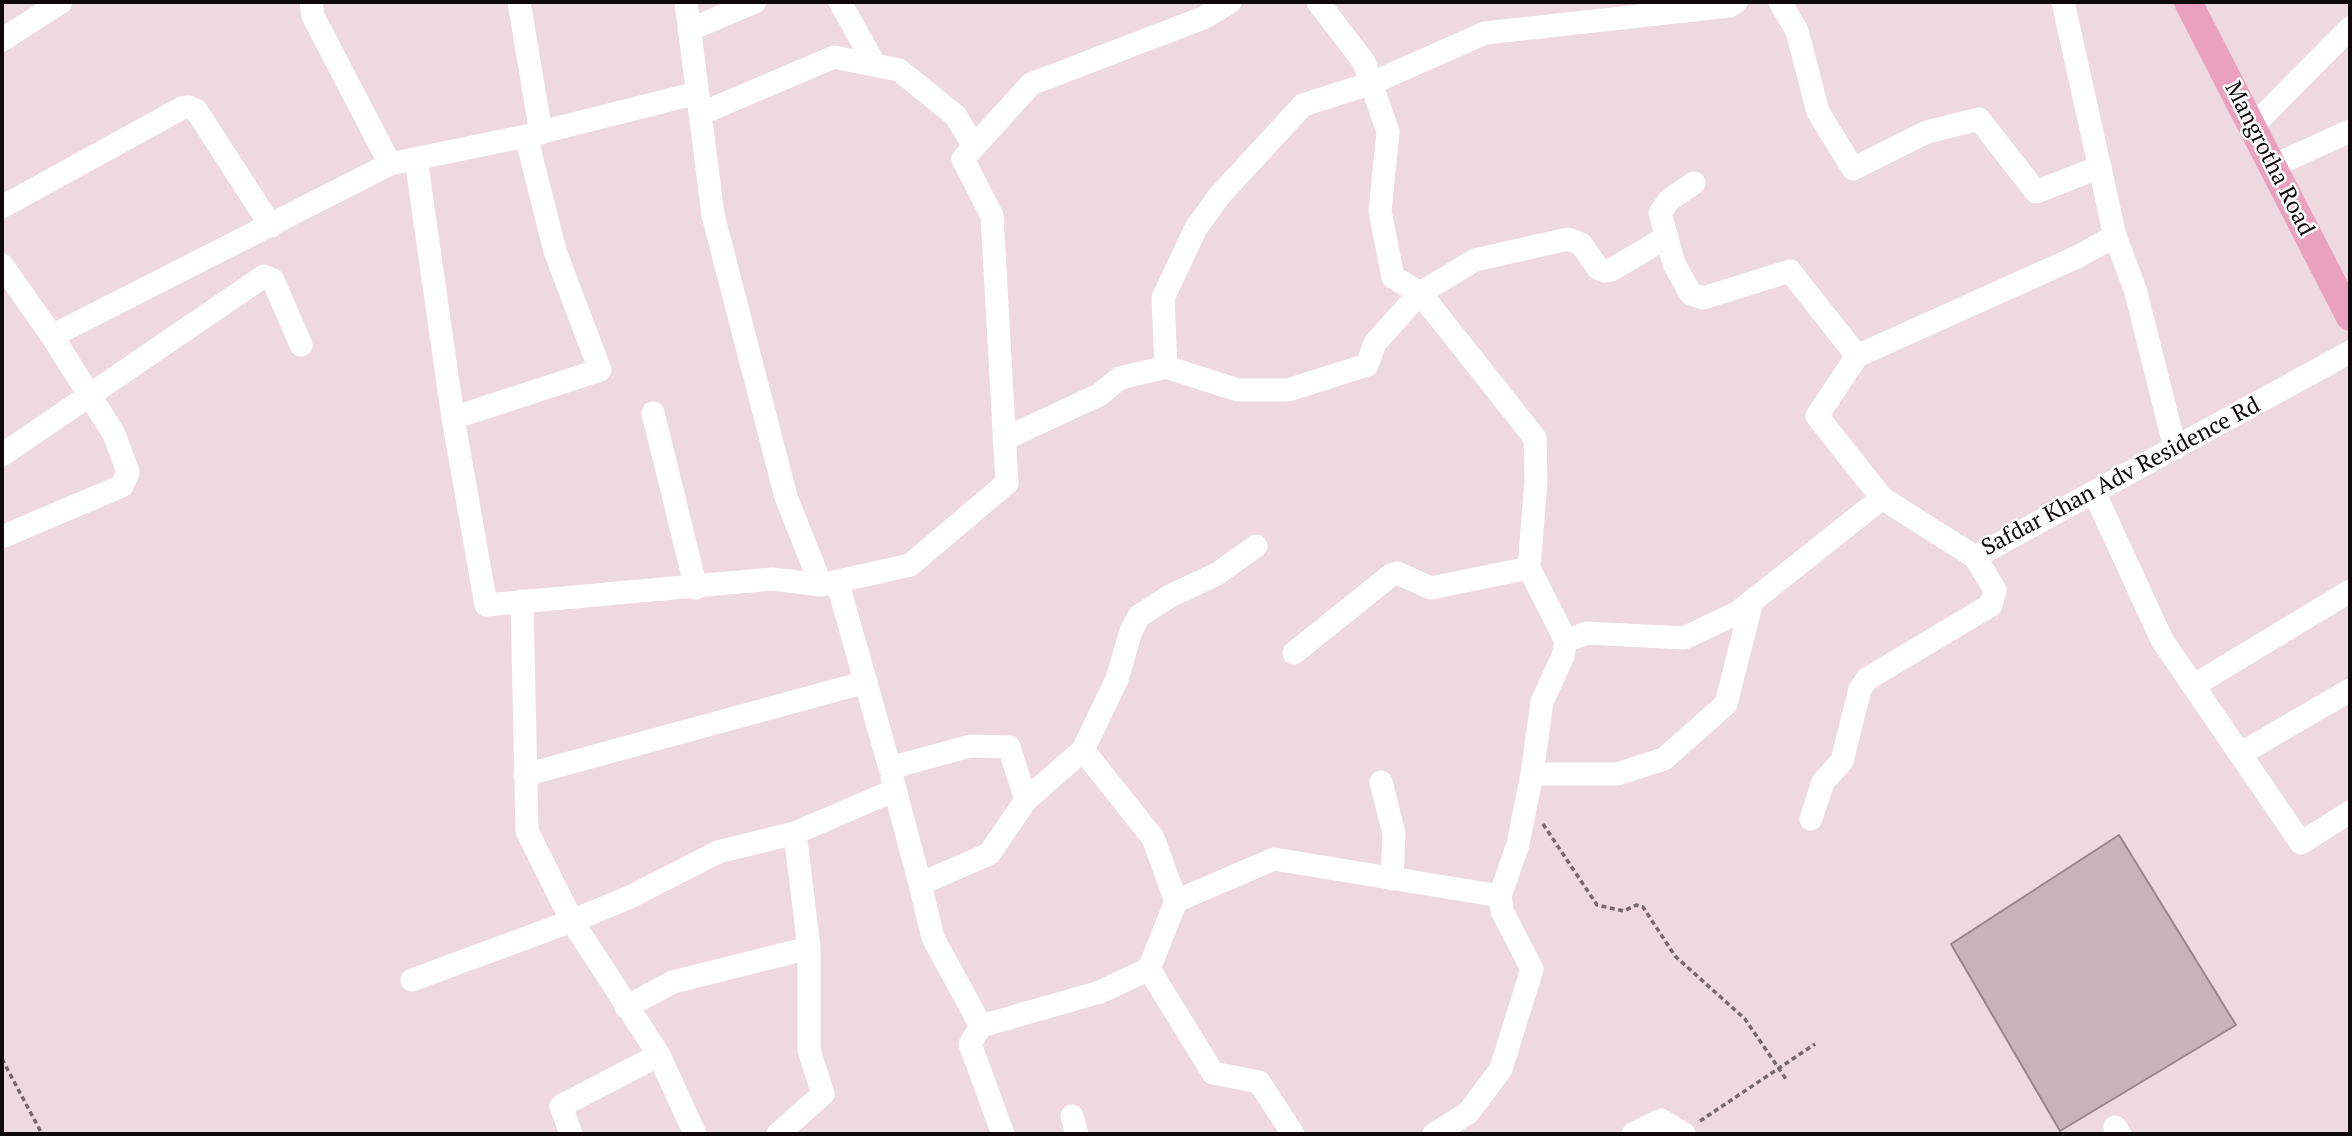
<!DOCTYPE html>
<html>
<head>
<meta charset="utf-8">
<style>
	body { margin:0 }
	#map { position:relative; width:2352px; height:1136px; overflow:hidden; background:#edd9df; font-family:"PT Serif",serif }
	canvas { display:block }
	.frame { position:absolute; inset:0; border:4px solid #10090b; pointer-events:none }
</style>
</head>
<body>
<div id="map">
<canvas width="2352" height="1136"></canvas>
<div class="frame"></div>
</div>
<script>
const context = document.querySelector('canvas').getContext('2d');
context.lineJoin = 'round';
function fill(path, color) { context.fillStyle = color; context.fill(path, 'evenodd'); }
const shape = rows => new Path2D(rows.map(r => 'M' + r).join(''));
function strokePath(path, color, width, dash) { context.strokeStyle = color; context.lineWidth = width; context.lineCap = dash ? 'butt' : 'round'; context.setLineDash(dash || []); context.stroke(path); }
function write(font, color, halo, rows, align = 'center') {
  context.font = font + ' "PT Serif",serif'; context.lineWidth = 5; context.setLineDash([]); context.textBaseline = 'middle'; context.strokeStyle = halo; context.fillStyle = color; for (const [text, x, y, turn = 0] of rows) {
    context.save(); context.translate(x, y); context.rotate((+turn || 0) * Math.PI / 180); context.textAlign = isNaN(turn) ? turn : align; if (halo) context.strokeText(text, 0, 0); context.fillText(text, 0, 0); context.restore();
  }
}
const building = shape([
	[2119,835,2236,1025,2060,1131,1951,944,2119,835]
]);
fill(building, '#c7b3b9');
strokePath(building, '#99868c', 2);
strokePath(shape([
	[1543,824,1597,905,1624,911,1636,905,1643,907,1675,956,1745,1019,1786,1079],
	[2,1059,42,1134],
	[1700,1121,1815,1044]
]), '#776a6e', 3.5, [5, 3.5]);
strokePath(shape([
	[311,2,313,16,390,164,526,136,697,93],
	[519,2,541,133],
	[686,2,713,215,786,497,821,585,910,565,1007,483,992,216,963,159,1031,84,1203,18,1230,2],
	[840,2,875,65],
	[1318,2,1364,62,1388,132,1380,211,1393,277,1420,293,1535,438,1536,481,1529,568,1566,641],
	[1780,2,1797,31,1818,112,1853,169,1927,132,1979,119,2036,192,2100,167],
	[2063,2,2115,236,2135,289,2175,448],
	[689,30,755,2],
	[2,40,61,2],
	[700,114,834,57,899,70,956,116,974,147],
	[2252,127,2350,28],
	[416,159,453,418,486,605,772,579,821,585],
	[2273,166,2350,131],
	[1694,183,1669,200,1660,213,1674,264,1691,294,1703,298,1790,271,1857,356],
	[2,207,182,108,189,107,196,110,271,226],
	[1667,237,1611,270,1604,271,1598,268,1581,244,1568,239,1475,260,1420,293,1375,343,1367,365,1288,390,1238,390,1166,367,1163,298,1196,228,1220,195,1303,105,1372,83,1485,33,1730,6,1736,2],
	[2,265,52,336,114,434,128,472,122,486,2,537],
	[52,336,390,164],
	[653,413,696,588],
	[453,418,600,370,555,251,526,136],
	[1004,439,1099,395,1120,378,1166,367],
	[2,455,264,276,273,280,301,345],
	[2094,492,2162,640,2301,843,2350,812],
	[1882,498,1817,416,1857,356,2077,257,2115,236],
	[837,581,890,768,970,746,1009,747,1026,800,1083,750,1117,679,1131,631,1139,616,1170,596,1217,574,1256,546],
	[522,601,527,831,572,921,630,897,718,852,795,833,895,790],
	[1294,653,1391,575,1397,573,1431,588,1529,568],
	[2193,686,2350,591],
	[2240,754,2350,690],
	[1532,774,1617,774,1664,759,1726,704,1752,601],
	[525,775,866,682],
	[892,778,920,884,989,854,1026,800],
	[1381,782,1394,834,1392,879],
	[1811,819,1823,782,1842,761,1860,689,1867,679,1991,605,1995,590,1975,557],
	[920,884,933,938,981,1026,1100,992,1149,969,1176,901,1153,838,1083,750],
	[1176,901,1274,859,1500,896],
	[1149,969,1213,1073,1259,1082,1293,1134],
	[412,980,572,921,659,1055,695,1134],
	[626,1007,673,982,809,948],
	[981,1026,970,1044,1003,1134],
	[1072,1116,1077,1134],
	[2115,1127,2120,1134],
	[571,1134,561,1106,659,1055],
	[778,1134,823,1094,809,1050,809,948,795,833],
	[1434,1134,1468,1113,1501,1069,1532,969,1502,911,1500,896,1518,844,1532,774,1542,702,1563,656,1566,641,1587,633,1684,638,1737,613,1882,498,1975,557,2350,352],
	[1633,1134,1661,1120,1684,1134]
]), '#fff', 23);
strokePath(shape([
	[2188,2,2350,317]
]), '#eaa1bd', 28);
write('23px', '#10090b', '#fff', [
	["Mangrotha Road",2269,159,63],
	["Safdar Khan Adv Residence Rd",2121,477,-28]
]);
</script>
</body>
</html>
